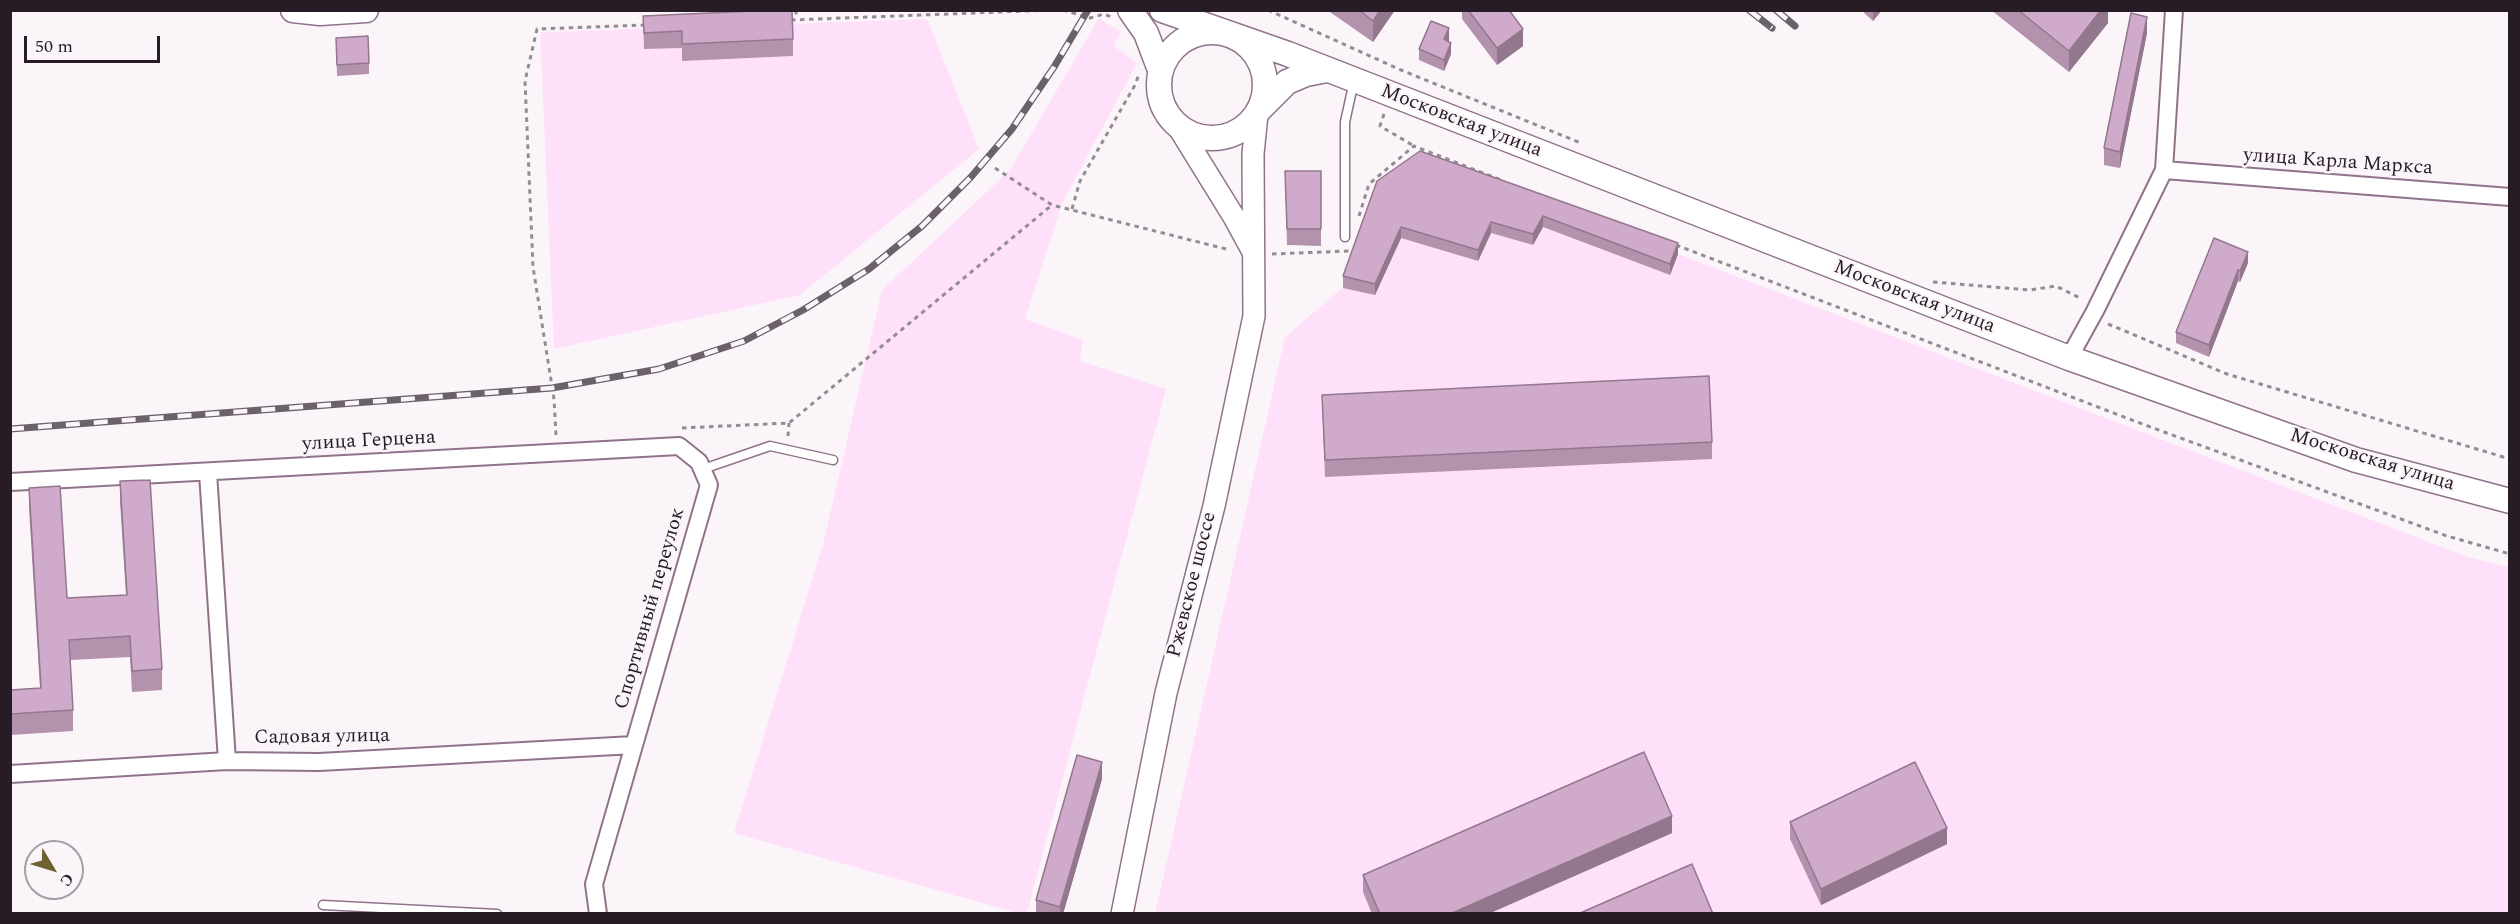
<!DOCTYPE html>
<html>
<head>
<meta charset="utf-8">
<style>
	body { margin:0 }
	#map { position:relative; width:2520px; height:924px; overflow:hidden; background:#fbf5fa; font-family:Spectral,serif }
	canvas { display:block }
	.frame { position:absolute; inset:0; border:12px solid #271c26; pointer-events:none }
	.north { position:absolute; left:24px; top:840px; width:60px; height:60px; box-sizing:border-box; background:#fbf5fa; border:2px solid #a69ea5; border-radius:50%; rotate:128deg; font-size:16px; font-weight:700; line-height:24px; text-align:center; color:#271c26 }
	.north::after { content:''; display:block; margin:auto; width:21px; height:27px; background:#6e6330; clip-path:polygon(50% 0,100% 100%,50% 72%,0 100%) }
	.scale { position:absolute; left:24px; top:36px; width:136px; height:27px; box-sizing:border-box; border:3px solid #271c26; border-top:0; padding-left:8px; font-size:18px; line-height:21px; white-space:nowrap; color:#271c26; -webkit-text-stroke:4px #fbf5fa; paint-order:stroke }
</style>
</head>
<body>
<div id="map">
<canvas width="2520" height="924"></canvas>
<div class="frame"></div>
<div class="north">С</div>
<div class="scale">50 m</div>
</div>
<script>
const context = document.querySelector('canvas').getContext('2d');
context.lineJoin = 'round';
function fill(path, color) { context.fillStyle = color; context.fill(path, 'evenodd'); }
const shape = rows => new Path2D(rows.map(r => 'M' + r).join(''));
function strokePath(path, color, width, dash) { context.strokeStyle = color; context.lineWidth = width; context.lineCap = dash ? 'butt' : 'round'; context.setLineDash(dash || []); context.stroke(path); }
function write(font, color, halo, rows, align = 'center') {
  context.font = font + ' Spectral,serif'; context.lineWidth = 5; context.setLineDash([]); context.textBaseline = 'middle'; context.strokeStyle = halo; context.fillStyle = color; for (const [text, x, y, turn = 0] of rows) {
    context.save(); context.translate(x, y); context.rotate((+turn || 0) * Math.PI / 180); context.textAlign = isNaN(turn) ? turn : align; if (halo) context.strokeText(text, 0, 0); context.fillText(text, 0, 0); context.restore();
  }
}
fill(shape([
	[1099,18,1121,32,1114,46,1137,63,1062,204,1025,319,1083,340,1080,361,1166,389,1027,913,1018,913,734,833,823,544,882,290,1010,170],
	[927,19,979,149,800,295,554,349,540,32],
	[1543,227,1670,275,1678,254,2468,557,2509,567,2509,913,1155,914,1285,337,1401,238,1478,261,1491,233,1533,245]
]), '#ffe0fa');
const service = shape([
	[1345,237,1345,122,1354,81],
	[703,469,770,446,833,460],
	[323,905,497,914]
]);
const minor = shape([
	[2164,170,2510,197],
	[2069,358,2095,311,2164,170,2174,10],
	[208,473,227,761],
	[10,482,679,446,699,462,709,485,594,884,598,914],
	[10,774,227,761,319,762,634,745]
]);
const tertiary = shape([
	[1179,128,1234,217,1252,250],
	[1122,914,1166,693,1214,506,1254,316,1253,154,1257,114]
]);
const secondary = shape([
	[293,10,320,13,366,10],
	[1130,10,1146,33,1160,70],
	[1162,10,1288,54,2069,358,2356,460,2510,501],
	'1159 85a53 53 0 1 1 106 0a53 53 0 1 1-106 0Z',
	[1260,109,1287,82,1306,74,1327,70]
]);
strokePath(service, '#90738b', 11);
strokePath(minor, '#90738b', 20);
strokePath(tertiary, '#90738b', 24);
strokePath(secondary, '#90738b', 27);
strokePath(shape([
	[796,10,796,19],
	[1063,10,1090,18,1104,14,1111,17],
	[1268,10,1401,70,1581,143],
	[791,20,1053,10],
	[1384,114,1380,126,1414,146],
	[995,168,1052,205,1230,250],
	[1072,209,1080,181,1135,85,1139,74],
	[1359,216,1369,184,1414,146,1501,180],
	[1676,245,2137,422,2447,536,2510,554],
	[1272,254,1349,251],
	[1933,282,2030,290,2056,286,2082,299],
	[2108,324,2227,374,2510,459],
	[682,428,789,423,1052,205],
	[556,435,554,399,533,267,525,81,537,29,646,25],
	[788,436,789,423]
]), '#948c93', 3, [4.5, 4.5]);
strokePath(service, '#fff', 8);
strokePath(minor, '#fff', 16);
strokePath(tertiary, '#fff', 21);
strokePath(secondary, '#fff', 24);
const rail = shape([
	[1749,10,1772,28],
	[1776,10,1795,26],
	[10,429,552,388,659,369,744,341,803,310,869,269,922,226,971,177,1012,129,1054,67,1088,10]
]);
strokePath(rail, '#6b616a', 7);
strokePath(rail, '#fbf5fa', 4.5, [14]);
fill(shape([
	[1327,10,1395,10,1373,42],
	[1462,10,1509,10,1523,46,1497,65,1462,19],
	[1861,10,1882,10,1873,21],
	[1991,10,2108,10,2108,23,2069,72],
	[643,16,793,39,793,56,682,61,682,48,644,49],
	[2147,33,2120,168,2104,165,2104,148],
	[336,38,369,63,369,74,337,76],
	[1449,40,1448,41,1451,54,1444,71,1419,60,1419,49],
	[1420,151,1678,254,1670,275,1543,227,1533,245,1491,233,1478,261,1401,238,1375,295,1343,288,1343,276],
	[1285,171,1321,171,1321,246,1287,245],
	[2214,238,2248,263,2240,282,2238,281,2209,357,2176,343,2176,332],
	[1322,395,1712,442,1712,459,1325,477],
	[120,481,162,669,162,690,132,692,130,657,70,660,73,710,73,731,10,735,10,690,40,688,29,509,29,488,67,598,126,595,120,502],
	[1102,779,1063,914,1036,914,1036,900],
	[1790,822,1947,844,1821,905,1790,839],
	[1672,833,1488,914,1372,914,1363,892,1363,875]
]), '#b392ae');
fill(shape([
	[1380,10,1395,10,1373,42,1373,21],
	[1873,10,1882,10,1873,21],
	[2101,10,2108,10,2108,23,2069,72,2069,51],
	[2147,17,2147,33,2120,168,2120,152],
	[1449,28,1449,40,1444,51,1444,39],
	[1523,29,1523,46,1497,65,1497,48],
	[1451,43,1451,54,1444,71,1444,60],
	[1543,216,1543,227,1533,245,1533,234],
	[1491,222,1491,233,1478,261,1478,250],
	[1401,227,1401,238,1375,295,1375,284],
	[1678,243,1678,254,1670,275,1670,264],
	[2248,252,2248,263,2240,282,2240,271],
	[2238,270,2238,281,2209,357,2209,345],
	[1102,762,1102,779,1063,914,1060,914,1060,907],
	[1672,816,1672,833,1488,914,1450,914],
	[1947,828,1947,844,1821,905,1821,889]
]), '#92778d');
const building = shape([
	[775,10,792,10,793,39,682,44,682,31,644,33,643,16,775,10],
	[1359,10,1380,10,1373,21,1359,10],
	[1468,10,1509,10,1523,29,1497,48,1468,10],
	[2018,10,2101,10,2069,51,2018,10],
	[2131,13,2147,17,2120,152,2104,148,2131,13],
	[1431,21,1449,28,1444,39,1451,43,1444,60,1419,49,1431,21],
	[368,36,369,63,337,65,336,38,368,36],
	[1420,151,1678,243,1670,264,1543,216,1533,234,1491,222,1478,250,1401,227,1375,284,1343,276,1377,181,1420,151],
	[1285,171,1321,171,1321,229,1287,229,1285,171],
	[2214,238,2248,252,2240,271,2238,270,2209,345,2176,332,2214,238],
	[1709,376,1712,442,1325,460,1322,395,1709,376],
	[150,480,162,669,132,671,130,636,69,640,73,710,10,714,10,690,41,688,29,488,60,486,67,598,127,595,120,481,150,480],
	[1644,752,1672,816,1450,914,1380,914,1363,875,1644,752],
	[1077,755,1102,762,1060,907,1036,900,1077,755],
	[1915,762,1947,828,1821,889,1790,822,1915,762],
	[1692,864,1713,914,1578,914,1692,864]
]);
fill(building, '#d0aaca');
strokePath(building, '#92778d', 1.5);
write('20px', '#271c26', '#fbf5fa', [
	["Московская улица",1461,122,21],
	["улица Карла Маркса",2338,163,4],
	["Московская улица",1914,298,21],
	["улица Герцена",369,442,-3],
	["Московская улица",2372,461,17],
	["Ржевское шоссе",1193,585,-76],
	["Спортивный переулок",651,609,-74],
	["Садовая улица",322,738,-1]
]);
</script>
</body>
</html>
